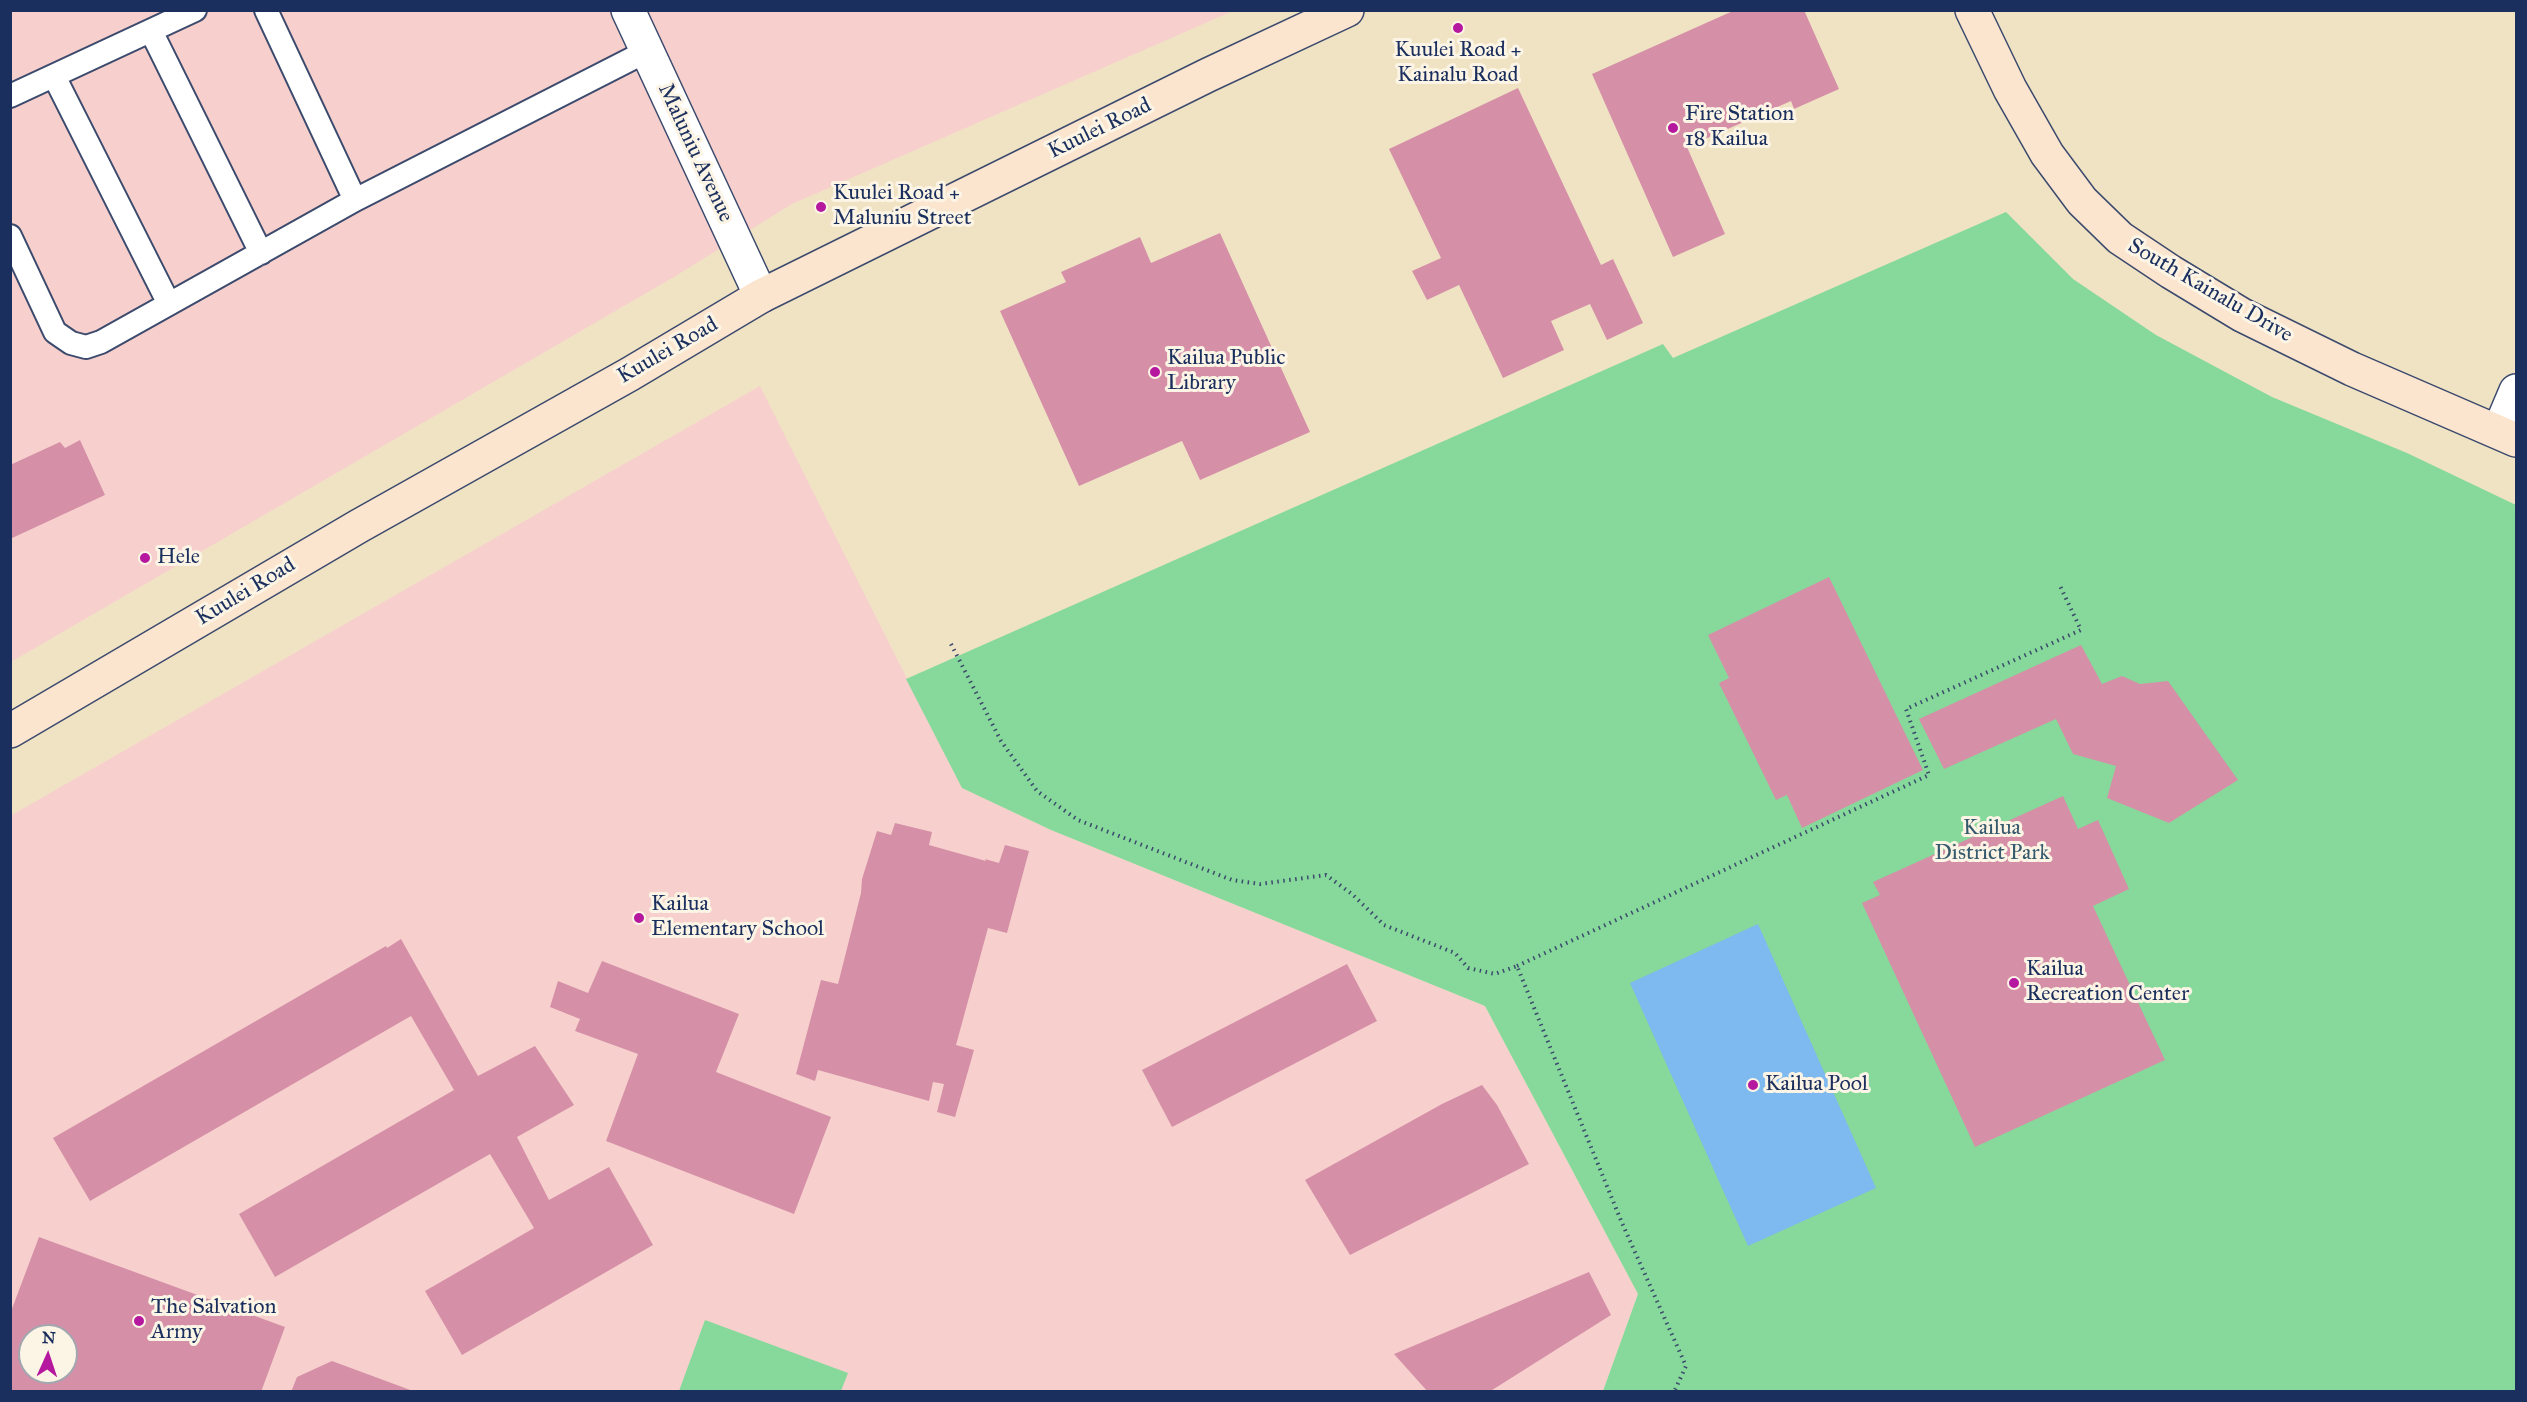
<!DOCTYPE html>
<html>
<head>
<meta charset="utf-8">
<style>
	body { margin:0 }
	#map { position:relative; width:2527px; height:1402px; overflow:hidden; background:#f0e3c4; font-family:"IM FELL Great Primer",serif }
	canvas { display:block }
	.frame { position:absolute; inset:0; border:12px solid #1b2f5e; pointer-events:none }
	.north { position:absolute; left:18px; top:1324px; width:60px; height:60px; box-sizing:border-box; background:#fcf5e5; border:2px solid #a2a6af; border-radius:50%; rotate:3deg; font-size:16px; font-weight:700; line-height:24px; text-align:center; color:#1b2f5e }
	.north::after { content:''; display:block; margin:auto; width:21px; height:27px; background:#b5179e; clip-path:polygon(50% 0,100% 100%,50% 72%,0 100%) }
</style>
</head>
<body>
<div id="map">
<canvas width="2527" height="1402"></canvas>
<div class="frame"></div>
<div class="north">N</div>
</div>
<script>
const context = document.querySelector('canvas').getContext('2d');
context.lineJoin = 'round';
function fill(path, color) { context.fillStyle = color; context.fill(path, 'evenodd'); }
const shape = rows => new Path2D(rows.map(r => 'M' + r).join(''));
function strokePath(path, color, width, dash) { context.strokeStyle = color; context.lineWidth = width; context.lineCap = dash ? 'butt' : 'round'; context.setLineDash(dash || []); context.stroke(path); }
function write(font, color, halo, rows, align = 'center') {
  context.font = font + ' "IM FELL Great Primer",serif'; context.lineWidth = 6; context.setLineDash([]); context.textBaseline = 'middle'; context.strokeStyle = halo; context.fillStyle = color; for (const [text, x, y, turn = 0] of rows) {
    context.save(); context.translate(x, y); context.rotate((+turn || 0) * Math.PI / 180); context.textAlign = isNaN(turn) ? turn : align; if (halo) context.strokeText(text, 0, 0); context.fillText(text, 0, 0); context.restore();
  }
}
fill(shape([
	[11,11,1233,11,792,204,674,277,11,662],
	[760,386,962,788,1051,830,1485,1006,1638,1294,1603,1391,11,1391,10,816],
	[30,1336,66,1336,66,1372,30,1372]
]), '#f7d0cd');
fill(shape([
	[2006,212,2073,279,2156,335,2272,397,2407,453,2516,505,2516,1391,1603,1391,1638,1294,1485,1006,1051,830,962,788,906,679,1663,344,1673,358],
	[705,1320,848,1373,841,1391,679,1391]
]), '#86d99a');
fill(shape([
	[1758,924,1876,1188,1748,1246,1630,983]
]), '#7eb9f0');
fill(shape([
	[1735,10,1804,10,1839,89,1794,109,1791,101,1687,147,1725,234,1673,257,1592,74],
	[1518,88,1601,265,1613,259,1643,323,1607,340,1590,304,1551,321,1564,350,1503,378,1459,285,1427,300,1412,271,1441,258,1389,149],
	[1220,233,1310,432,1200,480,1182,441,1079,486,1000,311,1066,282,1061,272,1140,237,1151,263],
	[80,440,105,495,10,539,10,465,60,442,65,448],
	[1829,577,1923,770,1802,828,1787,795,1776,800,1719,683,1729,678,1708,635],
	[2081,645,2102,684,2122,676,2140,684,2168,681,2238,780,2169,823,2107,798,2116,766,2073,754,2056,719,1944,769,1919,719],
	[2063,796,2078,829,2098,820,2129,889,2093,906,2165,1060,1975,1147,1862,903,1880,895,1873,882],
	[895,823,932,832,929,845,986,861,985,859,999,863,1005,845,1029,851,1007,933,988,928,956,1045,974,1050,955,1117,937,1112,944,1084,933,1082,929,1101,818,1070,815,1081,796,1074,821,980,838,984,861,893,862,879,877,831,891,835],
	[401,939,478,1076,535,1046,574,1105,517,1137,549,1200,609,1167,653,1245,462,1355,425,1291,534,1228,490,1154,275,1277,239,1214,454,1090,411,1016,90,1201,53,1138,386,946,387,948],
	[602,961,739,1014,716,1072,831,1117,794,1214,606,1141,638,1054,575,1031,580,1019,550,1007,558,981,588,993],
	[1347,964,1377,1021,1172,1127,1142,1070],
	[1482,1085,1497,1105,1529,1164,1350,1255,1305,1180,1442,1104],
	[39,1237,285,1327,261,1392,10,1392,10,1314],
	[30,1336,66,1336,66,1372,30,1372],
	[1589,1272,1611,1315,1489,1392,1428,1392,1394,1354],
	[332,1361,413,1391,413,1392,291,1392,297,1377]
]), '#d590a8');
const lane = shape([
	[266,10,355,200,647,51],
	[151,31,261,253],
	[54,76,169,304],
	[10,96,195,10],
	[10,236,55,332,71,343,86,347,101,342,355,200]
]);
const street = shape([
	[628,10,761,296],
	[2499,431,2516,391]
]);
const secondary = shape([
	[1972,10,2010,89,2047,154,2082,201,2120,238,2171,272,2242,315,2352,369,2516,440],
	[10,731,359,526,630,374,761,296,1208,75,1347,10]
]);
strokePath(lane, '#3b4a6d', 26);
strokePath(street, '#3b4a6d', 36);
strokePath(secondary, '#3b4a6d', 36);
strokePath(shape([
	[951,644,1001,741,1037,791,1078,820,1232,880,1260,884,1326,875,1352,894,1384,925,1455,953,1468,968,1495,974,1517,966,1622,1223,1686,1366,1674,1392],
	[1517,966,1929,775,1906,709,2081,630,2060,586]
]), '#3b4a6d', 4, [1.5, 4.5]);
strokePath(lane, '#fff', 22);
strokePath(street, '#fff', 33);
strokePath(secondary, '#fce5cf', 33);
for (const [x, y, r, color] of [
	[1458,28,6,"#b5179e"],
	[1673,128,6,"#b5179e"],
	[821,207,6,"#b5179e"],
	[1155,372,6,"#b5179e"],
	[145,558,6,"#b5179e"],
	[639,918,6,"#b5179e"],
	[2014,983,6,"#b5179e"],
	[1753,1085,6,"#b5179e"],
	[139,1321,6,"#b5179e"]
]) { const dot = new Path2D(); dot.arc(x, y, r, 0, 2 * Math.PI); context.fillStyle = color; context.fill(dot); strokePath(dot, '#fcf5e5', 2); }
write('22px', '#1b2f5e', '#fcf5e5', [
	["Kuulei Road +",1458,51,"center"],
	["Kainalu Road",1458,76,"center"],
	["Fire Station",1685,115],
	["18 Kailua",1685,140],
	["Kuulei Road +",833,194],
	["Maluniu Street",833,219],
	["Kailua Public",1167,359],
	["Library",1167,384],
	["Hele",157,558],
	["Kailua",651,905],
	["Elementary School",651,930],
	["Kailua",2026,970],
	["Recreation Center",2026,995],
	["Kailua Pool",1765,1085],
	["The Salvation",151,1308],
	["Army",151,1333]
], 'left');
write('22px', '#1b2f5e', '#fcf5e5', [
	["Kuulei Road",1100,129,-26],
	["Maluniu Avenue",695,153,65],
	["South Kainalu Drive",2210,291,30],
	["Kuulei Road",668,351,-30],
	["Kuulei Road",246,592,-31]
]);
write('22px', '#365a6d', '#fcf5e5', [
	["Kailua",1992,829],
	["District Park",1992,854]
]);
</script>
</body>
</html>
